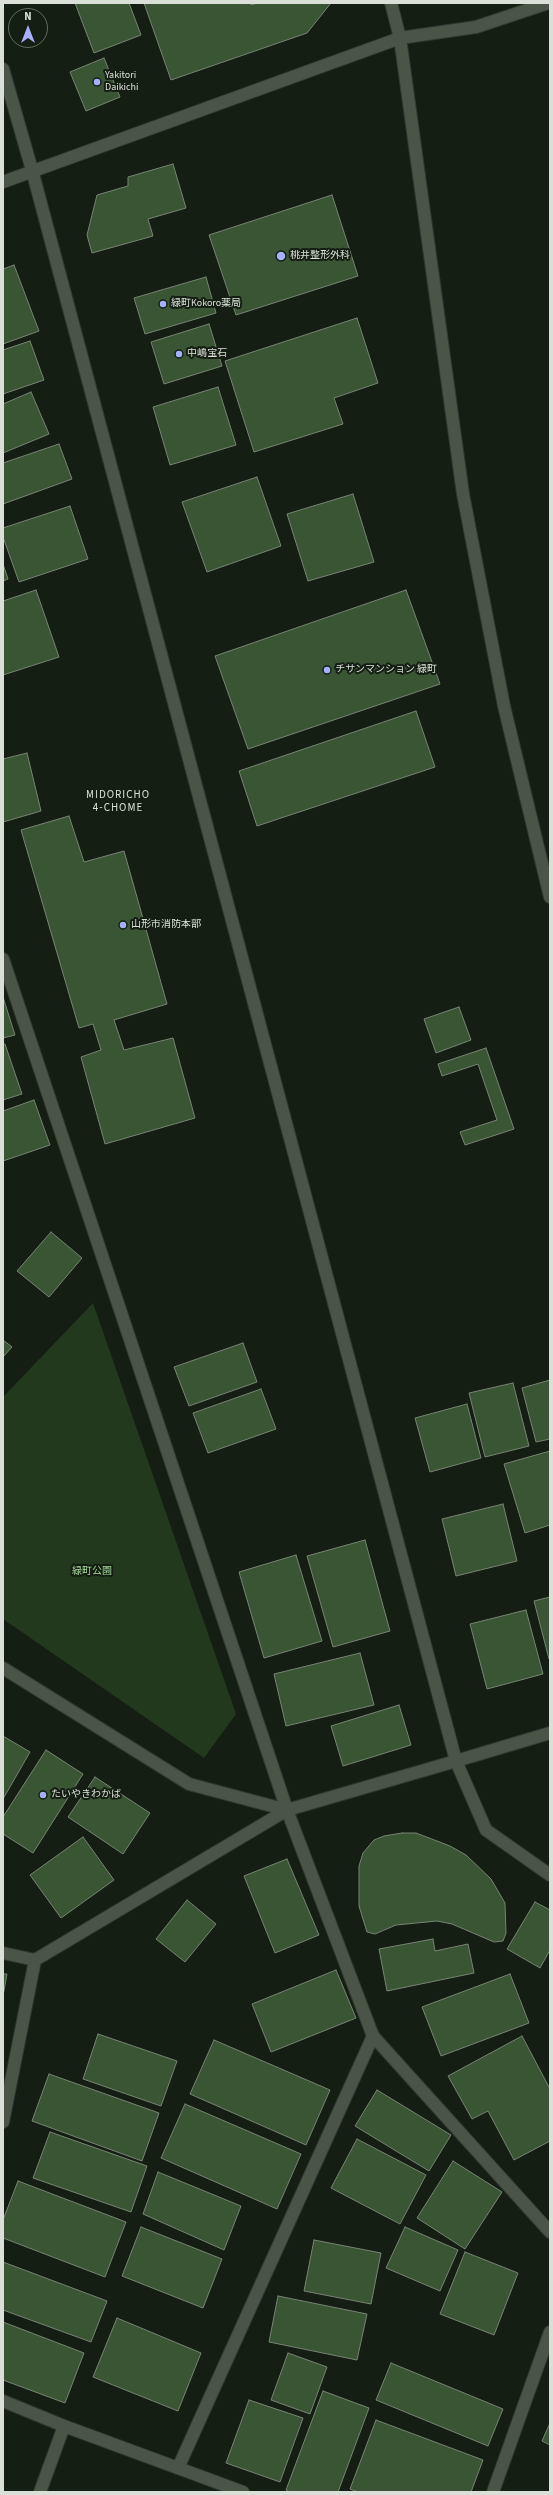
<!DOCTYPE html>
<html>
<head>
<meta charset="utf-8">
<style>
	body { margin:0 }
	#map { position:relative; width:553px; height:2495px; overflow:hidden; background:#141e12; font-family:"Source Sans 3",sans-serif }
	canvas { display:block }
	.frame { position:absolute; inset:0; border:4px solid #dae0d8; pointer-events:none }
	.north { position:absolute; left:8px; top:8px; width:40px; height:40px; box-sizing:border-box; background:#141e12; border:1px solid #636c61; border-radius:50%; rotate:0deg; font-size:11px; font-weight:700; line-height:16px; text-align:center; color:#dae0d8 }
	.north::after { content:''; display:block; margin:auto; width:14px; height:18px; background:#a5b1fc; clip-path:polygon(50% 0,100% 100%,50% 72%,0 100%) }
</style>
</head>
<body>
<div id="map">
<canvas width="553" height="2495"></canvas>
<div class="frame"></div>
<div class="north">N</div>
</div>
<script>
const context = document.querySelector('canvas').getContext('2d');
context.lineJoin = 'round';
function fill(path, color) { context.fillStyle = color; context.fill(path, 'evenodd'); }
const shape = rows => new Path2D(rows.map(r => 'M' + r).join(''));
function strokePath(path, color, width, dash) { context.strokeStyle = color; context.lineWidth = width; context.lineCap = dash ? 'butt' : 'round'; context.setLineDash(dash || []); context.stroke(path); }
function write(font, color, halo, rows, align = 'center') {
  context.font = font + ' "Source Sans 3","Noto Sans JP",sans-serif'; context.lineWidth = 4; context.setLineDash([]); context.textBaseline = 'middle'; context.strokeStyle = halo; context.fillStyle = color; for (const [text, x, y, turn = 0] of rows) {
    context.save(); context.translate(x, y); context.rotate((+turn || 0) * Math.PI / 180); context.textAlign = isNaN(turn) ? turn : align; if (halo) context.strokeText(text, 0, 0); context.fillText(text, 0, 0); context.restore();
  }
}
fill(shape([
	[93,1303,236,1714,204,1758,3,1619,3,1397]
]), '#23391e');
const building = shape([
	[75,3,129,3,141,35,94,53,75,3],
	[144,3,250,3,251,5,258,3,331,3,307,33,171,80,144,3],
	[104,58,120,97,86,111,70,72,104,58],
	[173,164,186,208,148,219,153,236,92,253,87,235,97,195,128,186,128,177,173,164],
	[332,195,358,276,236,315,209,235,332,195],
	[14,265,39,331,3,344,3,269,14,265],
	[206,277,216,313,145,334,134,298,206,277],
	[357,318,378,383,334,398,343,424,254,452,225,361,357,318],
	[209,324,222,366,164,384,151,342,209,324],
	[30,341,44,380,3,394,3,350,30,341],
	[218,387,236,445,170,465,153,407,218,387],
	[31,392,49,434,3,453,3,404,31,392],
	[59,444,72,479,3,504,3,463,59,444],
	[257,477,281,546,207,572,182,502,257,477],
	[353,494,374,562,308,581,287,514,353,494],
	[70,506,88,559,19,582,3,537,3,528,70,506],
	[3,564,8,579,3,581,3,564],
	[36,590,59,657,3,675,3,601,36,590],
	[406,590,440,684,248,749,215,656,406,590],
	[416,711,435,767,257,826,239,771,416,711],
	[27,753,41,811,3,822,3,759,27,753],
	[69,816,84,862,124,851,167,1004,114,1020,124,1050,173,1038,195,1118,105,1144,81,1057,101,1050,93,1024,79,1028,21,830,69,816],
	[3,997,15,1035,3,1038,3,997],
	[459,1007,471,1040,436,1053,424,1019,459,1007],
	[3,1044,5,1044,22,1094,3,1100,3,1044],
	[486,1048,514,1129,465,1145,460,1132,497,1120,478,1064,442,1076,438,1064,486,1048],
	[34,1100,50,1145,3,1161,3,1111,34,1100],
	[51,1232,82,1258,49,1297,17,1271,51,1232],
	[3,1340,12,1347,3,1357,3,1340],
	[243,1343,257,1382,189,1406,174,1367,243,1343],
	[550,1380,550,1439,536,1442,522,1388,550,1380],
	[513,1383,529,1446,485,1457,469,1393,513,1383],
	[261,1389,276,1429,208,1453,193,1413,261,1389],
	[467,1404,481,1458,430,1472,415,1418,467,1404],
	[550,1451,550,1525,525,1533,504,1464,550,1451],
	[503,1504,517,1561,456,1576,442,1519,503,1504],
	[365,1540,390,1631,333,1647,307,1556,365,1540],
	[296,1555,322,1641,264,1658,239,1572,296,1555],
	[550,1597,550,1659,549,1659,534,1601,550,1597],
	[526,1610,543,1674,487,1689,470,1624,526,1610],
	[360,1653,374,1705,286,1726,274,1674,360,1653],
	[399,1705,411,1745,343,1766,331,1726,399,1705],
	[3,1736,30,1752,3,1799,3,1736],
	[46,1750,83,1774,33,1853,3,1834,3,1817,46,1750],
	[95,1777,150,1813,123,1854,68,1817,95,1777],
	[402,1833,416,1833,450,1846,466,1855,491,1879,505,1903,506,1933,503,1941,494,1942,452,1924,437,1921,396,1925,375,1934,367,1932,359,1906,359,1866,363,1853,374,1840,384,1836,402,1833],
	[83,1837,114,1880,61,1918,30,1875,83,1837],
	[287,1859,319,1935,275,1953,244,1876,287,1859],
	[187,1900,216,1924,185,1962,156,1939,187,1900],
	[535,1902,550,1910,550,1950,540,1968,507,1949,535,1902],
	[433,1939,435,1951,468,1944,474,1973,387,1991,379,1949,433,1939],
	[336,1970,356,2018,271,2052,252,2004,336,1970],
	[3,1974,7,1974,3,1996,3,1974],
	[510,1974,529,2023,441,2056,422,2007,510,1974],
	[98,2034,177,2061,161,2106,83,2079,98,2034],
	[522,2036,550,2089,550,2141,514,2160,488,2111,472,2119,448,2076,522,2036],
	[214,2040,330,2090,306,2145,190,2094,214,2040],
	[49,2074,159,2113,142,2161,32,2121,49,2074],
	[377,2090,451,2135,429,2171,355,2126,377,2090],
	[185,2104,301,2154,277,2209,161,2158,185,2104],
	[50,2132,147,2166,131,2212,33,2178,50,2132],
	[357,2139,426,2175,400,2224,331,2188,357,2139],
	[453,2161,502,2192,465,2249,417,2218,453,2161],
	[158,2172,241,2206,224,2250,143,2214,158,2172],
	[18,2181,126,2222,105,2277,3,2238,3,2220,18,2181],
	[141,2227,222,2259,203,2308,122,2276,141,2227],
	[405,2227,458,2250,440,2291,386,2268,405,2227],
	[314,2240,381,2253,371,2304,304,2291,314,2240],
	[465,2252,518,2273,494,2335,440,2314,465,2252],
	[3,2262,107,2301,91,2342,3,2310,3,2262],
	[278,2296,367,2314,357,2360,269,2342,278,2296],
	[117,2318,201,2353,178,2411,93,2377,117,2318],
	[3,2322,84,2353,65,2403,3,2380,3,2322],
	[288,2353,327,2367,310,2414,271,2400,288,2353],
	[391,2363,503,2409,488,2446,376,2400,391,2363],
	[323,2391,369,2408,338,2492,290,2492,286,2490,323,2391],
	[249,2400,303,2418,280,2482,226,2463,249,2400],
	[376,2420,483,2460,471,2492,358,2492,350,2489,376,2420],
	[550,2423,550,2445,542,2441,550,2423]
]);
fill(building, '#395533');
strokePath(building, '#788475', 1);
const service = shape([
	[391,3,400,38],
	[3,959,287,1810],
	[3,1953,35,1960],
	[373,2036,550,2232],
	[3,2122,35,1960,287,1810,373,2036,178,2468]
]);
const minor = shape([
	[3,69,32,170,456,1761,550,1733],
	[3,2401,64,2426,243,2492],
	[40,2492,64,2426],
	[493,2492,550,2332]
]);
const tertiary = shape([
	[400,38,463,494,504,706,550,897],
	[3,182,400,38,476,27,548,3],
	[3,1668,189,1784,287,1810,456,1761,486,1830,550,1875]
]);
strokePath(service, '#323831', 14);
strokePath(minor, '#323831', 14);
strokePath(tertiary, '#323831', 14);
strokePath(service, '#4a5547', 12);
strokePath(minor, '#4a5547', 12);
strokePath(tertiary, '#4a5547', 12);
for (const [x, y, r, color] of [
	[97,82,4,"#a5b1fc"],
	[281,256,5,"#a5b1fc"],
	[163,304,4,"#a5b1fc"],
	[179,354,4,"#a5b1fc"],
	[327,670,4,"#a5b1fc"],
	[123,925,4,"#a5b1fc"],
	[43,1795,4,"#a5b1fc"]
]) { const dot = new Path2D(); dot.arc(x, y, r, 0, 2 * Math.PI); context.fillStyle = color; context.fill(dot); strokePath(dot, '#141e12', 1.5); }
write('10px', '#dae0d8', '#141e12', [
	["Yakitori",105,76],
	["Daikichi",105,88],
	["桃井整形外科",290,256],
	["緑町Kokoro薬局",171,304],
	["中嶋宝石",187,354],
	["チサンマンション 緑町",335,670],
	["山形市消防本部",131,925],
	["たいやきわかば",51,1795]
], 'left');
write('10px', '#a6d79c', '#141e12', [
	["緑町公園",92,1572]
]);
context.letterSpacing = '1px';
write('11px', '#dae0d8', '#141e12', [
	["MIDORICHO",118,796],
	["4-CHOME",118,809]
]);
context.letterSpacing = '0px';
</script>
</body>
</html>
